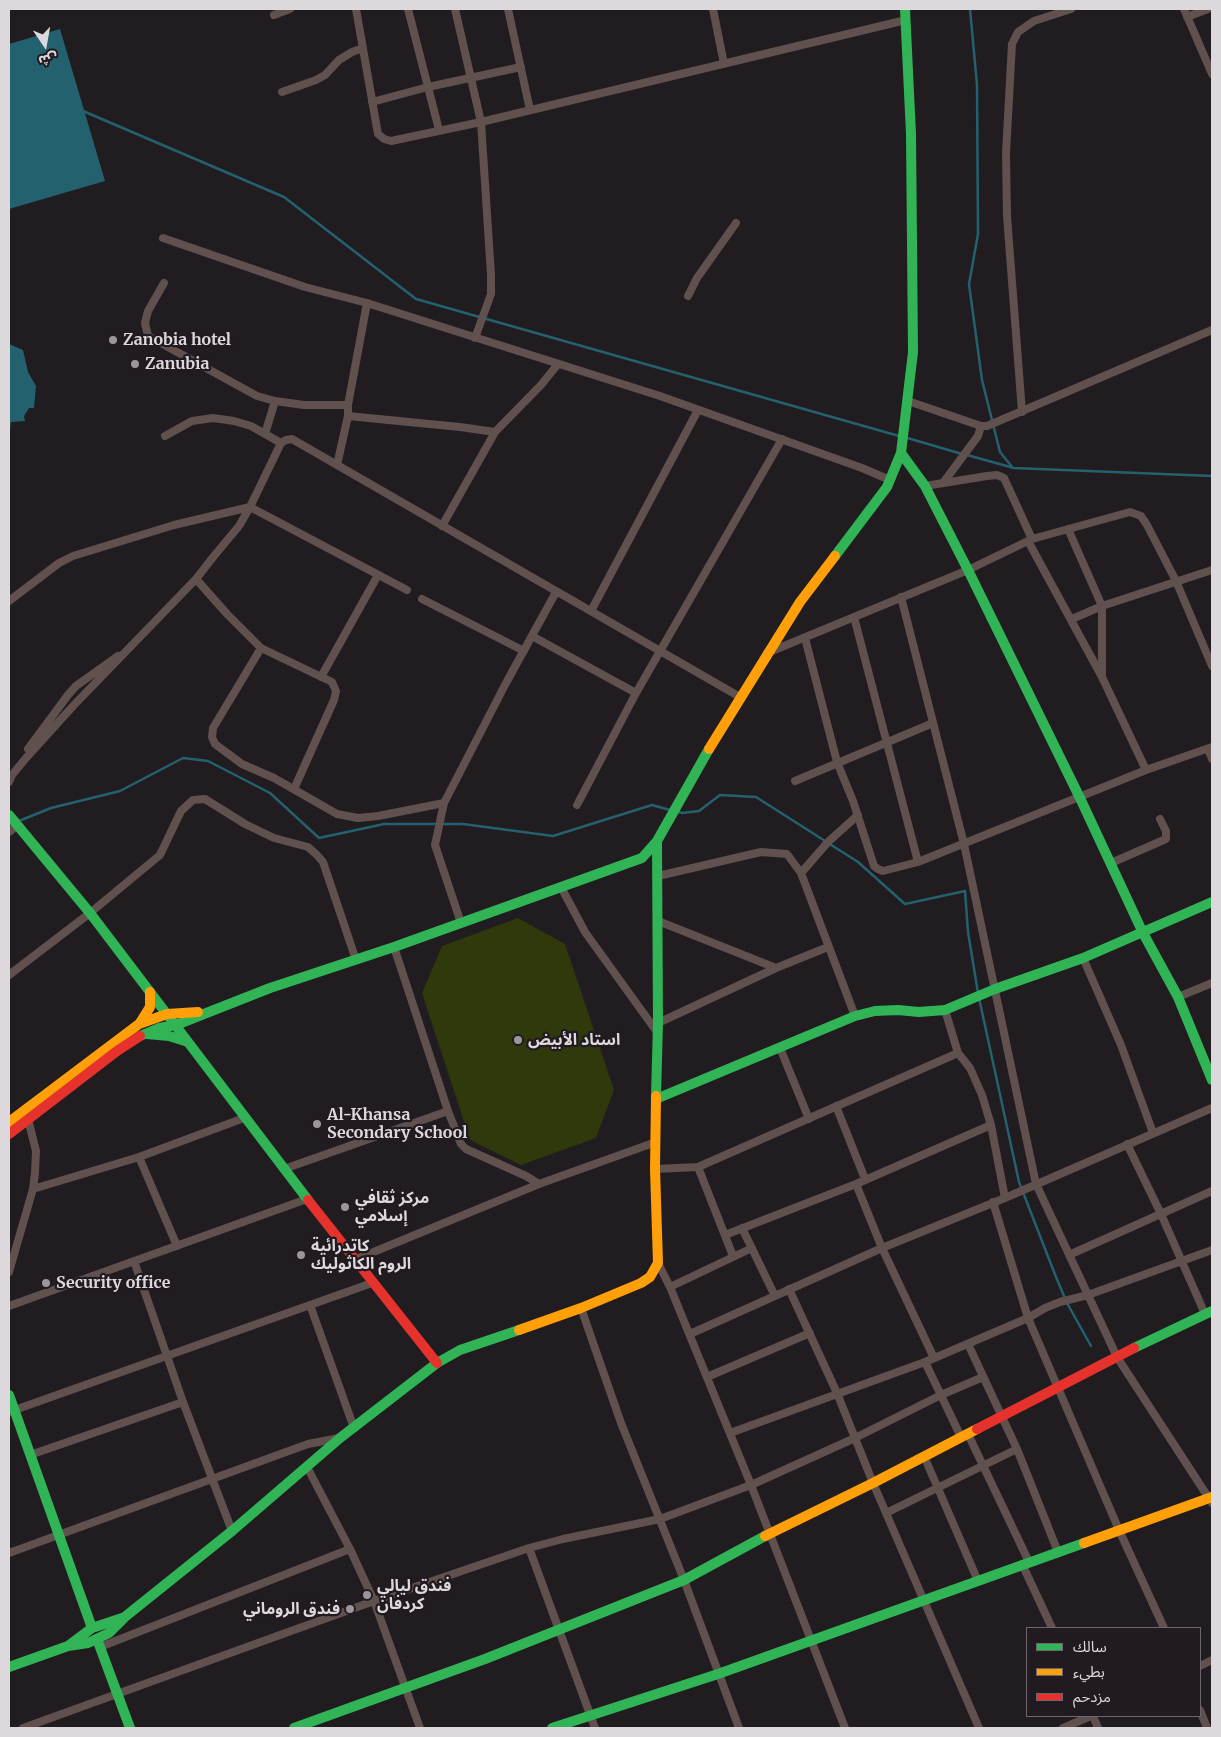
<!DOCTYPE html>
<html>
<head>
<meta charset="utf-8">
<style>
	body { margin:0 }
	#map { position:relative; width:1221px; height:1737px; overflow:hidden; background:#201c20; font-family:Merriweather,"Noto Sans Arabic",serif }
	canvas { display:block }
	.frame { position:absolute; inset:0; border:10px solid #dcd8dc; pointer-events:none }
	.legend { position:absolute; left:1026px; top:1627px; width:175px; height:90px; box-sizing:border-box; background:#211b21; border:1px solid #6c676c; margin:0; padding:6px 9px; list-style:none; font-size:15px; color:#dcd8dc }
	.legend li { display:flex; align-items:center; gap:10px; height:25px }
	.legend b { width:25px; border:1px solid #6c676c }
	.north { position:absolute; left:20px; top:20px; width:50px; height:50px; -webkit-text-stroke:4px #211b21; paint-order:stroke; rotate:168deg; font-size:14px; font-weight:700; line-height:20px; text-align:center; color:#dcd8dc }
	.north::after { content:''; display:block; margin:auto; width:18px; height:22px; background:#dcd8dc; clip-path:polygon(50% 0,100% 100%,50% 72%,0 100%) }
</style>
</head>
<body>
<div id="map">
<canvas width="1221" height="1737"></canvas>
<div class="frame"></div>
<ul class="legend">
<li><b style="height:6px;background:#30b455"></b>سالك</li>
<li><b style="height:6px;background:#ff9f0a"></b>بطيء</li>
<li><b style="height:6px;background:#e5322d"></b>مزدحم</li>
</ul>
<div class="north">ش</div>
</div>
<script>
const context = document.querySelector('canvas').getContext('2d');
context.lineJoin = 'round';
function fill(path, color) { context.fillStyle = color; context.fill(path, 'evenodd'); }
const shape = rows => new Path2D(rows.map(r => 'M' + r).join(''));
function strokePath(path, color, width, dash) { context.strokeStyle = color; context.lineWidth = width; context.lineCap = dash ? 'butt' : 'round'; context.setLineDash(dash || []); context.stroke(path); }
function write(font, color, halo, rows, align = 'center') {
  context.font = font + ' Merriweather,"Noto Sans Arabic",serif'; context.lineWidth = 4.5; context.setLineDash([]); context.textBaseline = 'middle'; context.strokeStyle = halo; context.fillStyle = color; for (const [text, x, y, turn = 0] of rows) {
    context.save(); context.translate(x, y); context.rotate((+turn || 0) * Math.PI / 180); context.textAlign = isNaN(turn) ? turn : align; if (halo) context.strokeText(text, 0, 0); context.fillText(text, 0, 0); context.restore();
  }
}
fill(shape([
	[518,918,565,944,614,1090,596,1138,521,1165,470,1140,422,993,442,946]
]), '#30390b');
fill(shape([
	[60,29,105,181,9,209,9,44],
	[9,344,23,350,28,372,36,386,34,408,29,408,24,416,25,421,11,422,9,439]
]), '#24616f');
strokePath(shape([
	[970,9,977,85,978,234,969,284,982,380,1000,452,1013,468],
	[83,111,284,197,416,299,899,436],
	[904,437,962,454],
	[967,455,1014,468,1212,476],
	[678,812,682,813,699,811,720,795,756,797,858,862,905,904,965,891,968,932,978,993],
	[19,821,51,808,120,791,183,758,208,761,270,793,319,838,384,824,463,824,553,836,652,805,670,810],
	[979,998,1019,1182,1056,1277,1067,1303,1091,1346]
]), '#24616f', 2.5);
strokePath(shape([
	[356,9,378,134,384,139,391,141,481,122,906,20],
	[408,9,439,130],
	[455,9,481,122,491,275,491,294,475,338],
	[508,9,530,110],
	[713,9,724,64],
	[1184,9,1212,74],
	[274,15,290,9],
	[1187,17,1208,9],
	[282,92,316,80,325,75,339,60,352,52,363,48],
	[372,102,428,87,521,67],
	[163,238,305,287,367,303,660,396,862,468,890,480],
	[164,283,148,311,145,323,148,336,257,396,275,401,304,405,348,405],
	[688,296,697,278,736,223],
	[908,401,981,426,987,426,1212,330],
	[1022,412,1007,216,1006,153,1012,44,1018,32,1034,21,1071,9],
	[348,416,460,427,495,432],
	[265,434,275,401],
	[165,436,192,421,213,418,234,421,251,426,281,443],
	[337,465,348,416,348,405,367,303],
	[943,483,978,436,981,426],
	[925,486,987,476,997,475,1004,478,1032,539],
	[442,526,495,432,541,385,558,364],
	[1068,529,1102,606,1102,675],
	[1028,541,1102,677,1146,770],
	[196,579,227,614,261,648,332,682,336,691,334,700,294,789],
	[901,597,964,844,1036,1184,1117,1357,1212,1503],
	[422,599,524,651],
	[9,601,59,563,73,556,174,525,250,507,407,590],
	[591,611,698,410],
	[854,617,918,862],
	[1072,619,1102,606,1212,570],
	[532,636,636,693],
	[805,638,837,762,853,801,874,866,878,869,883,871,918,862,1146,770,1212,747],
	[261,648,213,728,212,737,215,744,242,764,274,778,337,814,358,818,378,816,444,803],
	[767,653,968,570,1032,539,1130,512,1141,516,1147,525,1176,581,1212,666],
	[321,677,378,575],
	[28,749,68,695,76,686,118,656],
	[1208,749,1212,759],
	[795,781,933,723],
	[9,782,12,775,26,758,74,705,196,579,214,556,239,526,250,507,281,443,286,440,292,439,740,697],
	[577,805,636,693,782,439],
	[9,832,18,825],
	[1111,863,1166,839,1166,831,1160,819],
	[801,873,828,842,858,815],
	[658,876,761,852,787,854,801,873,855,1016],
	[561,887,585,932,657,1032],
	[461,923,435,845,444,803,506,683,556,592],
	[1083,958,1121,1045,1153,1133],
	[776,968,828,947],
	[9,975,90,913,160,855,181,811,193,800,205,799,245,824,274,838,308,847,317,855,323,862,356,960],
	[1178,997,1212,983],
	[945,1010,958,1053,970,1068,982,1095,991,1125,1005,1198],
	[658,1023,776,968,658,921],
	[780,1048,809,1119],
	[836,1106,865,1179],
	[448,1111,461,1144,466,1149,526,1176,539,1184],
	[1127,1144,1161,1214,1205,1314],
	[698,1167,733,1256],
	[284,1169,448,1111,394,947],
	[655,1169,698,1167,958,1053],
	[856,1184,882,1248,934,1358],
	[33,1189,139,1157],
	[993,1202,1028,1318,1119,1530,1164,1628],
	[742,1228,775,1296],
	[725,1235,856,1184,991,1125],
	[177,1246,139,1157,244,1118],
	[1069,1255,1212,1191],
	[354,1260,539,1184,656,1142],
	[134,1261,183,1402,232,1531],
	[658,1263,670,1287,751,1485,845,1728],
	[9,1272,33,1189,35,1173,36,1151,28,1119],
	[670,1287,752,1248],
	[789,1289,837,1393,873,1483,979,1728],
	[310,1305,354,1428],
	[9,1306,307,1199],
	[581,1308,621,1423,684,1580,739,1728],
	[690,1334,882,1248,1005,1198,1212,1108],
	[968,1344,1017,1449,1058,1552],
	[925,1362,961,1437],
	[707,1377,810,1333],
	[9,1412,372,1283],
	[730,1433,925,1362,1028,1318,1045,1308,1060,1302,1088,1295,1212,1250],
	[968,1434,1029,1562],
	[30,1455,183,1402],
	[924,1456,978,1581],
	[307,1467,350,1549,374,1601,420,1728],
	[886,1513,1017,1449],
	[529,1548,595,1728],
	[9,1553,308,1444,339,1438],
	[1022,1564,1052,1628],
	[100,1647,350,1549],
	[1200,1666,1212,1660],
	[1200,1710,1207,1728],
	[1093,1716,1098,1728],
	[23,1728,374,1601,529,1548,563,1539,660,1519,751,1485,855,1438,941,1395,983,1377],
	[1063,1728,1091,1716]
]), '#60504e', 8);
strokePath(shape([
	[901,453,925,486,968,570,1080,798,1143,933,1178,997,1212,1080],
	[835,556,887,487,901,453,913,352,911,134,905,9],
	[9,815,90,913,308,1200],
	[147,1034,169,1036,188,1042],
	[140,1036,159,1028,176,1025,270,988,394,947,642,858,657,841,709,749],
	[656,1096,658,1023,657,841],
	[656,1099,855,1016,875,1011,898,1010,919,1012,945,1010,995,989,1083,958,1212,902],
	[1134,1348,1212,1311],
	[9,1395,92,1628],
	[97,1639,130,1728],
	[68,1646,92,1628,125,1617],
	[9,1667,68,1646,88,1643,109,1633,126,1616,232,1531,340,1438,437,1363,460,1350,519,1330],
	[294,1728,485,1659,684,1580,765,1536],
	[552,1728,718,1674,1084,1543]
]), '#30b455', 10);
strokePath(shape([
	[709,749,800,602,835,556],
	[140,1023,150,1007,150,992],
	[9,1122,139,1024,167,1014,198,1012],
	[519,1330,581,1308,641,1283,650,1277,658,1263,655,1169,656,1096],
	[765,1536,873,1483,977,1429],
	[1084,1543,1212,1497]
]), '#ff9f0a', 10);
strokePath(shape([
	[9,1134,117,1051,140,1036],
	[308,1200,437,1363],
	[977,1429,1134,1348]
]), '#e5322d', 10);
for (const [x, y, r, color] of [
	[113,340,5,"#9a969a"],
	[135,364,5,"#9a969a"],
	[518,1040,5,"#9a969a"],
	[317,1124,5,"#9a969a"],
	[345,1207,5,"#9a969a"],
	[301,1255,5,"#9a969a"],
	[46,1283,5,"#9a969a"],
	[367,1595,5,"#9a969a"],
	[350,1609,5,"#9a969a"]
]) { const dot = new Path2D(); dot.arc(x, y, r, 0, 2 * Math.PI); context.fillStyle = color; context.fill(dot); strokePath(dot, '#211b21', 2); }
write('bold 16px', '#dcd8dc', '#211b21', [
	["Zanobia hotel",123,340],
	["Zanubia",145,364],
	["استاد الأبيض",528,1040],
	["Al-Khansa",327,1115],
	["Secondary School",327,1133],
	["مركز ثقافي",355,1198],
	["إسلامي",355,1216],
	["كاتدرائية",311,1246],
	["الروم الكاثوليك",311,1264],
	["Security office",56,1283],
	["فندق ليالي",377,1586],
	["كردفان",377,1604],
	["فندق الروماني",340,1609,"right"]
], 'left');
</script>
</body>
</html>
